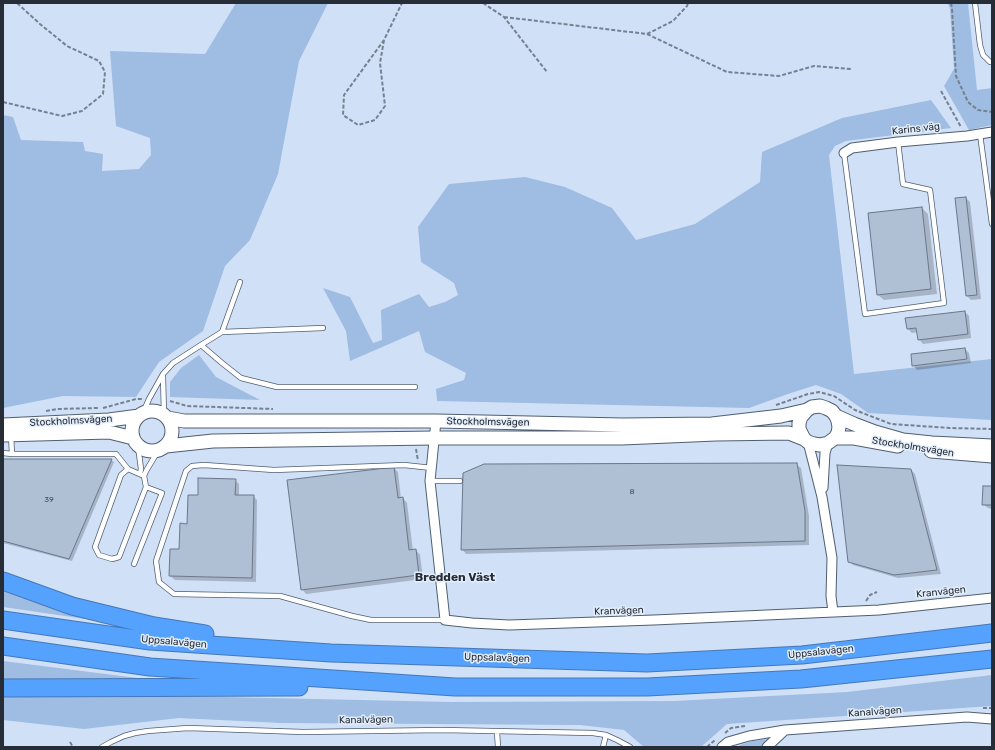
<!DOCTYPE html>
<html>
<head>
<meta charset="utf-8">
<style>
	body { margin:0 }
	#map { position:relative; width:995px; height:750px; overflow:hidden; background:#d0e1f7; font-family:Rubik,sans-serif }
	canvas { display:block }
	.frame { position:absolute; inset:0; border:4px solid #272d36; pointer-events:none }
</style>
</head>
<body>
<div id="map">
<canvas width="995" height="750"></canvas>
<div class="frame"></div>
</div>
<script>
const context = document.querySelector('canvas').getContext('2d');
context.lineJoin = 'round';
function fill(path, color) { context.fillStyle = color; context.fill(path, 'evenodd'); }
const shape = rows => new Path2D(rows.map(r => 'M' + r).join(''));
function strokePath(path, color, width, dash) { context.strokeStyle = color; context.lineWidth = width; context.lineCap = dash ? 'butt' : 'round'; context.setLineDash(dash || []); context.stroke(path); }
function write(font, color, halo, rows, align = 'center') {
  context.font = font + ' Rubik,sans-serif'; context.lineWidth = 3; context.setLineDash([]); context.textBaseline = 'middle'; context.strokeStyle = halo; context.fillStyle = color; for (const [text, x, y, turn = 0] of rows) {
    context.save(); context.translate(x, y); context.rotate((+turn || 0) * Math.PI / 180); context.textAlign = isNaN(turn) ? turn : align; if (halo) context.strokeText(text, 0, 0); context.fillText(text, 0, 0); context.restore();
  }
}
fill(shape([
	[236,3,328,3,299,61,278,174,250,240,225,266,203,331,159,362,136,397,63,396,3,408,3,115,13,117,21,140,83,142,85,151,103,154,102,171,139,169,151,155,150,138,116,126,110,51,205,54],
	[947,3,968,3,977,90,992,88,992,125,969,130,944,86,954,69,950,8],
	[931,100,951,128,846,141,835,146,829,155,854,374,992,359,992,420,868,413,841,394,816,385,788,394,749,408,437,401,436,389,464,380,466,373,425,352,419,331,350,361,346,331,323,288,350,297,373,343,382,340,381,310,419,294,429,307,445,302,458,295,454,283,421,262,418,227,449,184,525,177,565,187,612,208,636,240,695,224,760,182,762,152,842,118],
	[199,355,216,377,260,400,170,397,170,382,181,368],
	[3,587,99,621,3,607],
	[3,661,161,681,3,681],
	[992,675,992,706,727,724,701,747,644,747,624,730,580,725,281,723,179,718,84,729,3,720,3,695,134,695,451,702,674,701,847,692],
	[770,739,761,747,739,747,740,745,753,741]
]), '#9fbce2');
fill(shape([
	[966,198,970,202,981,299,971,300,967,296],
	[922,208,928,214,937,294,884,300,878,295],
	[965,312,969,316,971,338,923,344,919,339,918,332,912,333,908,329],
	[965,349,969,353,971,363,917,370,913,365],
	[3,460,111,460,114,462,72,561,3,543],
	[796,464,801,468,809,516,809,545,466,554,462,549],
	[394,468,398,472,401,499,403,498,407,503,413,551,416,550,420,555,423,579,306,594,302,589],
	[911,470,915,474,941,574,898,578,853,565,849,561],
	[235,480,239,484,239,496,253,496,257,500,256,582,175,580,170,576,180,550,199,496],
	[992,487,992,509,988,508,983,504]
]), '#0003');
const building = shape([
	[966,197,977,295,966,296,955,198,966,197],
	[922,207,931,289,877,295,868,213,922,207],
	[965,311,968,334,918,340,916,328,907,329,905,318,965,311],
	[965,348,967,359,912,366,911,354,965,348],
	[3,459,112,459,69,559,3,541,3,459],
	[797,463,805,511,805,541,461,550,463,473,484,464,797,463],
	[837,465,911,469,937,570,894,575,848,562,837,465],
	[394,467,398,498,403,497,409,550,416,549,419,575,301,590,287,480,394,467],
	[198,478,236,479,235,495,254,495,252,578,169,576,170,549,179,549,180,523,187,524,188,495,198,495,198,478],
	[983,486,992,486,992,505,982,505,983,486]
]);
fill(building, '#afbfd4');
strokePath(building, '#69788b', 1);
const lane = shape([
	[975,3,980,45,983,55,990,62,992,62],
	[980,134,992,224],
	[844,153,865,314,944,303,930,190,903,184,898,142],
	[222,332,240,282],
	[201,345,222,332,323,328],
	[163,376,164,415],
	[143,413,149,399,163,374,173,363,201,345,222,363,241,378,277,387,415,387],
	[11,435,12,454,116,454,128,469],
	[138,446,141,469,140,474],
	[3,453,12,454],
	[432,468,404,465,274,470,204,465,192,466,186,471,156,561,159,582,174,594,280,596,352,616,371,620,445,620],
	[144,476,128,469,121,475,95,547,99,555,112,559,119,557,146,487,144,476,146,471,158,451],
	[430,481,460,481],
	[134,564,162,493,146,487],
	[497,732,498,747],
	[102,747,111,742,124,736,135,733,148,731,188,728,303,732,442,730,593,733,606,735,617,740,630,747],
	[603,747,606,735]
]);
const street = shape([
	[844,153,852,148,898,142,967,136,992,132],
	[436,421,430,481,445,620,472,623,509,625,654,620,879,610,992,598],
	[808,442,822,497,832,558,831,596,833,612],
	[823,488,825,453,828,443],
	[722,747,728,742,749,736,785,730,967,717,992,719],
	[767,747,785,730]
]);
const secondary = shape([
	[807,410,801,417,799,423,799,429,804,439,808,442,814,444,820,445,828,443,835,438,838,433,839,427,838,421,836,416],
	'132 431a20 20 0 1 1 40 0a20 20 0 1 1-40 0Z',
	[168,418,184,421,436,421,623,425,712,424,781,416,807,410,812,407,820,406,826,408,832,411,836,416,854,424,875,432,903,440,932,443,992,446],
	[3,425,109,420,139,416],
	[3,435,109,432,133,438],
	[835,438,854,438,898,446],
	[166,446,213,441,435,438,622,438,716,434,789,433,804,439],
	[931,451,992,456]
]);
const highway = shape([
	[3,581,72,606,154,626,205,634],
	[3,620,150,641,331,653,647,663,802,655,992,633],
	[3,646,150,667,455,687,647,687,801,679,992,659],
	[3,688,299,687]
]);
strokePath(lane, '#505e70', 6);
strokePath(street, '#505e70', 11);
strokePath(secondary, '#505e70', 15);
strokePath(highway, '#4578b8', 19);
strokePath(shape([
	[483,3,504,17,547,72],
	[951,3,952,9,956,76,968,102,978,110,992,112],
	[504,17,647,34,727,72,779,76,814,66,851,69],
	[647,34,673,21,687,6,688,3],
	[384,40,380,63,385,106,375,120,358,125,343,115,344,95,384,40,402,3],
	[941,91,961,127],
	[3,102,62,116,82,111,103,94,105,72,99,61,67,46,40,24,17,3],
	[170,401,187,406,273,409],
	[776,405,808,394,819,392,834,396,855,410,891,424,950,428,992,429],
	[103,408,136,399,142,399],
	[46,411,57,409,99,408],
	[416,449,418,461],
	[866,601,870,595,877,592],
	[983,708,992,708],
	[725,733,731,728,745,726],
	[70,742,73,747],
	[707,747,715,740]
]), '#768190', 2, [4, 2]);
strokePath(lane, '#fff', 4.5);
strokePath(street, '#fff', 9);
strokePath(secondary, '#fff', 13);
strokePath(highway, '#55a1fe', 17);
write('8px', '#49525e', null, [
	["8",632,492],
	["39",49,500]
]);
write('10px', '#272d36', '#e3eefb', [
	["Karins väg",916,129,-6],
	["Stockholmsvägen",71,421,-3],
	["Stockholmsvägen",488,422,1],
	["Stockholmsvägen",913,447,9],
	["Kranvägen",941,592,-6],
	["Kranvägen",619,611,-2],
	["Uppsalavägen",174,642,5],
	["Uppsalavägen",821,652,-6],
	["Uppsalavägen",497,658,2],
	["Kanalvägen",875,712,-4],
	["Kanalvägen",366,720,-1]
]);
write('bold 12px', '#272d36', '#e3eefb', [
	["Bredden Väst",455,578]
]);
</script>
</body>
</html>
